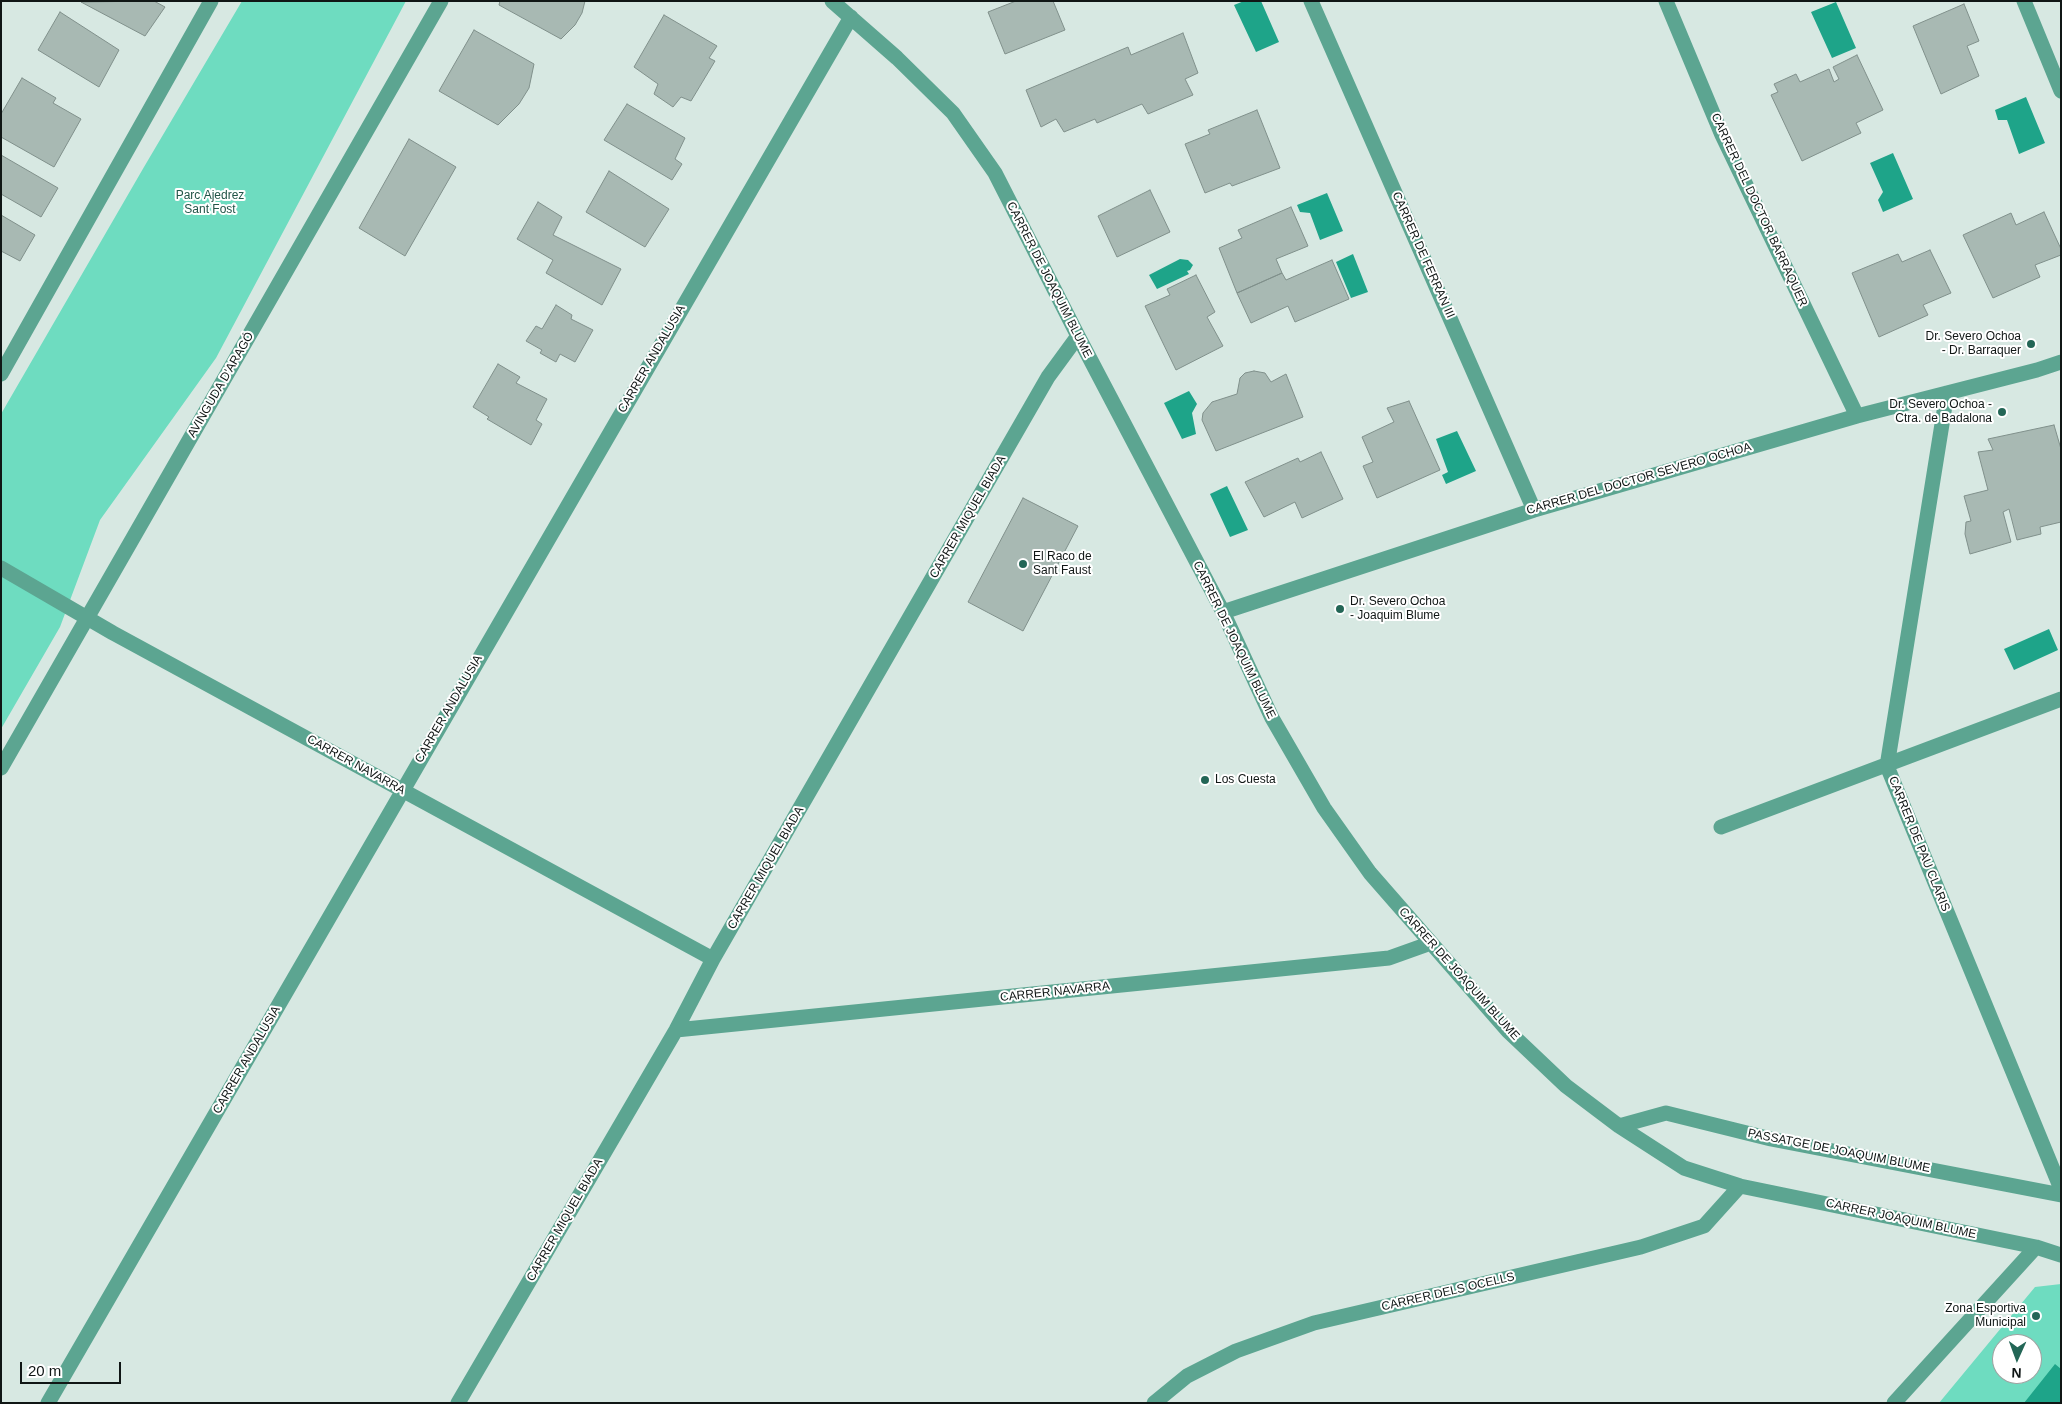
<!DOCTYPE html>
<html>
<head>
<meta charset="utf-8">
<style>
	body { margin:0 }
	#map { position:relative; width:2062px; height:1404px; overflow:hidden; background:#d7e8e2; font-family:Helvetica,sans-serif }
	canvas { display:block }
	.frame { position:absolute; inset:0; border:2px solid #101615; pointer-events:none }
	.north { position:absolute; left:1992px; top:1334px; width:50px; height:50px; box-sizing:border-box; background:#fff; border:1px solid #9fa2a1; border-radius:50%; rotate:182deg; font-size:14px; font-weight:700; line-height:20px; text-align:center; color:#101615 }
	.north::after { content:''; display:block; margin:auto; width:18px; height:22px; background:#236656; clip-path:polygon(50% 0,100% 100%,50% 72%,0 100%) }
	.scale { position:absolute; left:20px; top:1362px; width:101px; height:22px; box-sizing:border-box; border:2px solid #101615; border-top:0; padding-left:6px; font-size:15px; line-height:18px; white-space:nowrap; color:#101615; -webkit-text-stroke:4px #fff; paint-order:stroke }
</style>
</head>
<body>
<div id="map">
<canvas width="2062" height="1404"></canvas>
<div class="frame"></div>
<div class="north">N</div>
<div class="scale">20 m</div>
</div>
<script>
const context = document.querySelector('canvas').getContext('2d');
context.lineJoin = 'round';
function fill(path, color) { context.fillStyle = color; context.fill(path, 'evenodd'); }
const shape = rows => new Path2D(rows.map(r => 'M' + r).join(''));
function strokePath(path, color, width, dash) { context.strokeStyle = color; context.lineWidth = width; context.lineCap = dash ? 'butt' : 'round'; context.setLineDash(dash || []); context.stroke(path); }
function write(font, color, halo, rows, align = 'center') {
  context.font = font + ' Helvetica,sans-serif'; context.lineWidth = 4; context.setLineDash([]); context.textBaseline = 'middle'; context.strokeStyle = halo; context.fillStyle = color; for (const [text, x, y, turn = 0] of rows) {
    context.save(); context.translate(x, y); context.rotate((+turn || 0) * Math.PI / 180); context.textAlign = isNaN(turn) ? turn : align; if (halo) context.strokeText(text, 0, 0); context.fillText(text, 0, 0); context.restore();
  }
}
fill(shape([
	[242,1,406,1,216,358,100,520,60,627,1,729,1,414,144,167],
	[2061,1284,2061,1403,1939,1403,2035,1287],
	[2002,1344,2032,1344,2032,1374,2002,1374]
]), '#6edcc0');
fill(shape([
	[1244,1,1261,1,1279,42,1256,52,1234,5],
	[1836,2,1856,48,1832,58,1811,12],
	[2026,97,2045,143,2019,154,2007,120,1998,120,1995,110],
	[1893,153,1913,199,1883,212,1878,200,1883,192,1870,163],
	[1327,193,1343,231,1320,240,1310,213,1300,212,1297,205],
	[1353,254,1368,292,1351,298,1336,262],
	[1180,259,1188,260,1193,265,1190,270,1187,271,1189,274,1157,289,1149,275],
	[1189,391,1197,404,1192,413,1196,434,1182,439,1164,403],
	[1457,431,1476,471,1446,484,1442,475,1448,472,1436,439],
	[1227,486,1248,530,1230,537,1210,494],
	[2049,629,2058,650,2014,670,2004,649],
	[2055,1364,2061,1369,2061,1403,2024,1403]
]), '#1ea489');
const building = shape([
	[154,1,165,7,145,36,81,2,154,1],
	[500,1,585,1,582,13,575,25,561,39,499,5,500,1],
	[1016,1,1053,1,1065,30,1005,54,988,12,1016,1],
	[1964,4,1979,41,1967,46,1979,76,1941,94,1913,26,1964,4],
	[60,12,119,50,99,87,38,50,60,12],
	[664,15,717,46,709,58,715,61,691,101,681,97,673,107,654,94,658,84,634,67,664,15],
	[474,30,534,64,529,88,519,104,498,125,439,91,474,30],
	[1183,33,1198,73,1185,79,1193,95,1148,114,1142,104,1097,123,1095,119,1064,132,1056,119,1041,127,1026,90,1128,47,1131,55,1183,33],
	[1857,55,1883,110,1856,123,1861,133,1802,161,1771,95,1778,92,1774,84,1796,74,1800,82,1829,69,1834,82,1839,79,1833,67,1857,55],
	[22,78,56,98,53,103,81,119,54,167,1,137,1,114,22,78],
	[627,104,685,138,675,159,682,164,672,180,604,140,627,104],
	[1257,110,1280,168,1232,186,1230,183,1205,193,1185,144,1210,134,1208,130,1257,110],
	[409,139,456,167,405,256,359,228,409,139],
	[1,155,58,188,41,217,1,194,1,155],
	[609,171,669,209,645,247,586,212,609,171],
	[1150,190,1170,232,1117,257,1098,216,1150,190],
	[538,202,562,217,553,235,621,269,602,305,546,273,553,260,517,239,538,202],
	[1291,207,1308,246,1276,259,1282,273,1237,293,1219,248,1242,238,1238,230,1291,207],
	[2044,212,2061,249,2061,255,2035,265,2040,277,1993,298,1963,235,2011,213,2016,225,2044,212],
	[1,215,35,235,20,261,1,251,1,215],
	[1930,250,1951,293,1923,305,1928,315,1879,337,1852,273,1898,254,1902,262,1930,250],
	[1332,260,1349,299,1295,322,1288,306,1251,323,1237,293,1282,273,1286,280,1332,260],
	[1196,275,1215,312,1207,317,1223,346,1176,370,1145,306,1170,295,1167,289,1196,275],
	[556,305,572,315,571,319,593,330,575,362,560,354,556,362,540,353,542,350,526,341,536,326,542,329,556,305],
	[498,364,520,377,516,383,547,399,536,420,542,424,531,445,487,419,489,417,473,407,498,364],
	[1254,371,1265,373,1271,382,1286,374,1303,417,1216,451,1202,420,1203,413,1212,402,1237,394,1240,378,1245,373,1254,371],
	[1409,401,1440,470,1377,498,1363,466,1373,462,1362,437,1394,422,1387,408,1409,401],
	[2054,425,2061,449,2061,522,2040,527,2041,534,2017,540,2009,509,2003,512,2011,542,1970,554,1965,534,1966,522,1971,521,1964,496,1988,490,1978,452,1993,450,1988,439,2054,425],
	[1321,452,1343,499,1302,518,1295,502,1264,517,1245,482,1298,458,1300,462,1321,452],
	[1023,498,1078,526,1023,631,968,602,1023,498]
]);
fill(building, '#a8b9b3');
strokePath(building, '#80908b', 1);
strokePath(shape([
	[832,1,897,58,953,113,995,173,1078,336,1223,612,1272,718,1324,808,1370,873,1508,1031,1566,1086,1619,1126,1684,1168,1740,1186,2036,1247,2061,1255],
	[1311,1,1534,510],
	[1666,1,1722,135,1857,416],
	[2024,1,2061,91],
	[1,374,211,1],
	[1947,393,1887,766,2061,1189],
	[1,568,113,633,713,959],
	[1223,612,1534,510,1857,416,2037,370,2061,362],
	[1,768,441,1],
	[1721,827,2061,699],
	[676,1030,1389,958,1431,943],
	[1619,1126,1666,1113,1771,1139,2061,1195],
	[48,1403,851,17],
	[458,1403,676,1030,713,959,1048,377,1078,336],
	[1154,1403,1187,1376,1236,1351,1314,1323,1641,1247,1704,1226,1740,1186],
	[1894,1403,2036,1247]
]), '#5ca591', 15);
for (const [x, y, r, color] of [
	[2031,344,5,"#236656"],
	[2002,412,5,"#236656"],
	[1023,564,5,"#236656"],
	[1340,609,5,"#236656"],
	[1205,780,5,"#236656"],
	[2036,1316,5,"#236656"]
]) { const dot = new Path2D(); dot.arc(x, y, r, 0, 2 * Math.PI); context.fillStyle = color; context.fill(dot); strokePath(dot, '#fff', 2); }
write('12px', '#225548', '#fff', [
	["Parc Ajedrez",210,196],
	["Sant Fost",210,210]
]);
write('12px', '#101615', '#fff', [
	["CARRER DEL DOCTOR BARRAQUER",1759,210,65],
	["CARRER DE FERRAN III",1423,255,66],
	["CARRER DE JOAQUIM BLUME",1049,280,63],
	["CARRER ANDALUSIA",652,359,-60],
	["AVINGUDA D'ARAGÓ",221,385,-60],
	["CARRER DEL DOCTOR SEVERO OCHOA",1639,479,-16],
	["CARRER MIQUEL BIADA",968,517,-60],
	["CARRER DE JOAQUIM BLUME",1234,640,64],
	["CARRER ANDALUSIA",449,709,-60],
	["CARRER NAVARRA",356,765,29],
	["CARRER DE PAU CLARIS",1919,844,68],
	["CARRER MIQUEL BIADA",766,868,-60],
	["CARRER DE JOAQUIM BLUME",1459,974,48],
	["CARRER NAVARRA",1055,992,-6],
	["CARRER ANDALUSIA",247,1060,-60],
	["PASSATGE DE JOAQUIM BLUME",1839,1151,11],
	["CARRER JOAQUIM BLUME",1901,1219,12],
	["CARRER MIQUEL BIADA",565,1220,-60],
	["CARRER DELS OCELLS",1448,1292,-13]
]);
write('12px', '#101615', '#fff', [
	["Dr. Severo Ochoa",2021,337],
	["- Dr. Barraquer",2021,351],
	["Dr. Severo Ochoa -",1992,405],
	["Ctra. de Badalona",1992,419],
	["El Raco de",1033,557,"left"],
	["Sant Faust",1033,571,"left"],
	["Dr. Severo Ochoa",1350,602,"left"],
	["- Joaquim Blume",1350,616,"left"],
	["Los Cuesta",1215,780,"left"],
	["Zona Esportiva",2026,1309],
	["Municipal",2026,1323]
], 'right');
</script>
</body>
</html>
